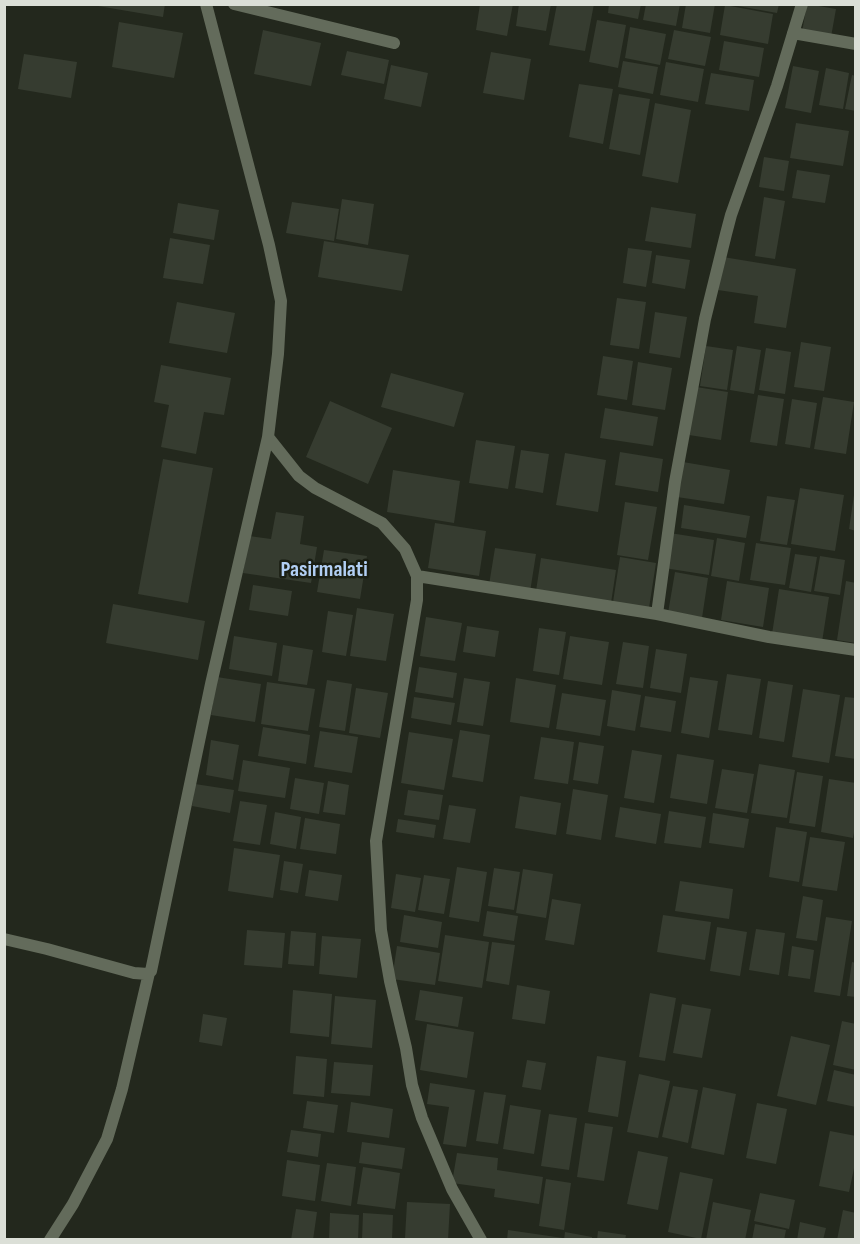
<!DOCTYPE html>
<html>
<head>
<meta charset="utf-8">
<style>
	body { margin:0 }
	#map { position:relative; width:860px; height:1244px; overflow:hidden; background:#23281d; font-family:"Sofia Sans Condensed",sans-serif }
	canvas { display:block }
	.frame { position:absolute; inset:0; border:6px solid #dbdfd7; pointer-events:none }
</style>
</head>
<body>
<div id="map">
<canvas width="860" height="1244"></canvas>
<div class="frame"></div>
</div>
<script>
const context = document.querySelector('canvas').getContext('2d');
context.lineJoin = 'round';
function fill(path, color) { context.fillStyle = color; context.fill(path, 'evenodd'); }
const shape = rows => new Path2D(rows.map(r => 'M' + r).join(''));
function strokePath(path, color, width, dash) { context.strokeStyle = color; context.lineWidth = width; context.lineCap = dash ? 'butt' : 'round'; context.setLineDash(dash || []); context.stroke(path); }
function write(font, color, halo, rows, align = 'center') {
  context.font = font + ' "Sofia Sans Condensed",sans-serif'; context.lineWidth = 5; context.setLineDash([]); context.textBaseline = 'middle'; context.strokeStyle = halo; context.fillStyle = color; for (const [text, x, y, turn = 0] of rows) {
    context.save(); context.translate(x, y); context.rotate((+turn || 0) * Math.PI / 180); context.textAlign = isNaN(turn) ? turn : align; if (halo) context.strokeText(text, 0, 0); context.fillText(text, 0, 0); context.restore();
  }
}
fill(shape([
	[98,4,165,4,163,17,98,6],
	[480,4,513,4,507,36,476,30],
	[519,4,551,4,546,31,516,26],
	[557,4,594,4,585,51,549,45],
	[609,4,641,4,638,19,608,13],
	[646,4,680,4,676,26,643,20],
	[686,4,715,4,710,33,682,28],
	[738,4,779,4,777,13,738,6],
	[807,4,836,9,831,37,802,32],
	[725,5,773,14,768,44,720,35],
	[597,20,626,25,618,68,589,62],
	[119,22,183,33,174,78,112,67],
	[630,27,666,34,660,65,625,58],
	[263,30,321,43,311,86,254,74],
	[674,30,711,37,705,66,668,59],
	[724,41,764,48,759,77,719,70],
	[347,51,389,60,384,84,341,75],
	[491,52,531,59,524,100,483,93],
	[24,54,77,62,71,98,18,89],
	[623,61,658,67,653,94,618,87],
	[666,62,704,69,698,102,660,95],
	[391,65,428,73,421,107,384,99],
	[793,66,819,71,811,113,785,108],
	[826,68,849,73,843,109,819,105],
	[711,73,754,80,749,111,705,104],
	[852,75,856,76,856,111,845,109],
	[579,84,613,89,603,144,569,137],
	[619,94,650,99,640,155,609,149],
	[655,103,691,110,678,183,642,176],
	[796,123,849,131,843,166,790,158],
	[764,157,789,161,784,191,759,187],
	[797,170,830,175,825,203,792,198],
	[764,197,785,201,775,259,755,256],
	[342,199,374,204,368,245,336,239],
	[292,202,339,209,334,241,286,233],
	[178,203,219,210,214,240,173,233],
	[651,207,696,214,691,248,645,241],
	[170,238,210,245,203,284,163,278],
	[324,241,409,255,402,291,318,277],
	[628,248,652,251,646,287,623,283],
	[656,255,690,260,685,289,652,283],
	[723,257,796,269,786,328,754,323,758,296,718,290],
	[617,298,646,302,639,349,610,345],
	[177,302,235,313,227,353,169,343],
	[655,312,687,317,680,358,649,353],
	[801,342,831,347,824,391,794,387],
	[706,346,733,350,727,390,700,386],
	[737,346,761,350,754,394,730,390],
	[766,348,791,352,785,394,759,390],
	[603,356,633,361,627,400,597,395],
	[638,362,672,368,665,410,632,405],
	[161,365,231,378,224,415,204,412,196,454,161,447,169,405,154,402],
	[391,373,464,393,454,427,381,407],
	[696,387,728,392,721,440,689,435],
	[758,395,784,399,777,446,750,442],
	[823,397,854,402,846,454,814,449],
	[792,399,817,403,810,448,785,444],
	[330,401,392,428,368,484,306,457],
	[605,408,658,417,653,446,600,438],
	[476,440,515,446,508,489,469,483],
	[521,450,549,454,543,493,515,488],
	[620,452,663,459,658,492,615,485],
	[565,453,606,460,598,512,556,505],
	[163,459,213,468,188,603,138,594],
	[683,462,730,470,724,504,677,497],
	[393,470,460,481,454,523,387,512],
	[800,488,844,495,835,551,791,544],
	[854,495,856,495,856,531,849,529],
	[767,496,795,500,787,545,760,541],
	[625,502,657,507,648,560,617,555],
	[684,505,750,516,746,538,681,528],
	[276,512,304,516,300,544,317,547,311,583,243,573,249,536,271,539],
	[435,523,486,531,479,576,428,568],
	[670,533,714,540,709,575,664,568],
	[717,538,745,543,739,581,711,576],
	[756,543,791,548,785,585,750,580],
	[495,548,536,554,530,592,489,585],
	[324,550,367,556,360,599,317,592],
	[795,554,817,557,811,592,789,588],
	[820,556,845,560,840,595,814,591],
	[620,557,656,563,649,608,613,602],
	[541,558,616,570,611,603,536,591],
	[675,572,708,578,702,618,668,613],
	[727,581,769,588,763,627,721,620],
	[846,581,856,583,856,643,837,640],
	[253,585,292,591,288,616,249,610],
	[779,589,829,597,822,642,772,634],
	[113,604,205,621,198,660,106,643],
	[357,608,394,614,386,661,350,656],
	[328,611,353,615,346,656,322,652],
	[426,617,462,623,455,661,420,656],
	[467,626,499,631,495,657,463,652],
	[539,628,566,632,559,675,533,671],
	[234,636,277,643,272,676,229,669],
	[570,636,609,642,602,685,563,679],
	[623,642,649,646,643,688,616,684],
	[283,645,313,650,307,685,278,681],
	[656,649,687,654,681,693,650,688],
	[419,667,457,673,453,698,415,692],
	[727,674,761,679,752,735,718,730],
	[217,677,261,684,255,722,211,715],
	[690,677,718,681,709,738,681,733],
	[464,678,490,682,483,726,457,722],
	[516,678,556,685,549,728,510,722],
	[327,680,352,684,345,731,319,727],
	[768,681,793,685,784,742,759,738],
	[267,682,315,689,308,731,261,724],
	[356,688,388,693,380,738,349,733],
	[803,689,840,695,829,763,792,757],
	[612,690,641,695,635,731,607,726],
	[562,693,606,700,600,736,556,729],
	[645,696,676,701,671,732,640,727],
	[414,697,455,703,451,725,411,718],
	[845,697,856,698,856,759,835,756],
	[263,727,310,735,306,764,258,756],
	[460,730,490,735,483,782,452,777],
	[320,731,358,737,352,773,314,767],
	[409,732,453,739,444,790,401,783],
	[541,737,574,742,568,784,534,779],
	[211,740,239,745,233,780,206,775],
	[579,742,604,746,598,784,573,780],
	[632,750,662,755,654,803,624,798],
	[677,754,714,760,707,804,670,798],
	[243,760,290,768,285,798,238,791],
	[759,764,795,770,787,818,751,813],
	[722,769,754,774,747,813,715,808],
	[797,772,823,776,815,827,789,823],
	[295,778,324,783,319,814,290,809],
	[829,779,856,783,856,821,853,838,821,832],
	[328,781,349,785,345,815,323,812],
	[195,784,234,790,230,813,192,806],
	[573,789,608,795,601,840,566,834],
	[408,790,443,795,439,820,404,815],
	[520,796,561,803,556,835,515,828],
	[240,801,267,805,260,845,233,841],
	[449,805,476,809,470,843,443,839],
	[620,807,661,814,656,844,615,837],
	[669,811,706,817,701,848,664,843],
	[275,812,301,817,296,849,270,844],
	[713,813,749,819,744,848,709,843],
	[305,818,340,824,336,854,300,849],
	[398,819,436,825,434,838,396,832],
	[776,827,807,832,799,882,769,877],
	[810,837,845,842,837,891,802,886],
	[234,848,280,855,273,898,228,891],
	[284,861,303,864,298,893,280,890],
	[457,867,487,872,479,922,449,917],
	[494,868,520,872,514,910,488,906],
	[523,869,553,874,546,918,516,913],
	[309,870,342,875,338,901,305,896],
	[396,874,421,878,415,912,391,908],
	[424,875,450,879,444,914,418,910],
	[680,881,733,889,729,919,675,911],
	[803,896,823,900,817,941,796,938],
	[552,899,581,904,574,945,545,940],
	[487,911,518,916,514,941,483,936],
	[404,915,442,922,438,948,400,942],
	[663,915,711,922,705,960,657,952],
	[826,917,852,921,840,996,814,992],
	[717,927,747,932,740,976,710,971],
	[756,929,785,933,779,975,749,970],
	[247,930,285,933,282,968,244,965],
	[291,931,316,933,314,966,288,964],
	[445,935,489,942,482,988,438,981],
	[322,936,361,939,357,978,319,974],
	[492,942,515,945,509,985,486,981],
	[397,946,440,953,435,985,392,979],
	[792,946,814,950,810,979,788,976],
	[852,962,856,963,856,997,847,996],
	[517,985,550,991,545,1024,512,1019],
	[293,990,332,994,329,1037,290,1033],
	[420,990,463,997,458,1027,415,1020],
	[650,993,676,998,665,1061,639,1057],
	[335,996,376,1000,372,1048,331,1044],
	[682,1004,711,1009,702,1058,673,1053],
	[203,1014,227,1018,222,1046,199,1042],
	[842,1021,856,1024,856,1070,833,1065],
	[427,1024,474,1032,467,1078,420,1070],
	[791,1036,830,1045,816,1105,777,1096],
	[296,1056,327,1059,324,1097,293,1094],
	[597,1056,626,1061,618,1117,588,1112],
	[527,1060,546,1063,541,1090,522,1087],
	[334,1062,373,1065,370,1096,331,1093],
	[834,1070,856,1075,856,1107,827,1101],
	[639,1074,670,1081,658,1138,627,1132],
	[430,1083,475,1090,466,1147,443,1144,449,1107,427,1104],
	[673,1086,698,1090,688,1143,662,1137],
	[703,1087,736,1094,724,1155,691,1148],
	[484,1092,506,1095,498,1144,476,1141],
	[307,1101,338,1105,334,1133,303,1128],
	[351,1102,393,1109,389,1138,347,1132],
	[757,1103,787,1109,776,1164,746,1158],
	[510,1105,541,1110,534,1154,503,1149],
	[549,1114,577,1118,569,1170,541,1166],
	[585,1123,613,1127,604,1181,577,1177],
	[291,1130,321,1134,318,1157,287,1152],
	[830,1131,856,1136,856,1159,849,1192,819,1186],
	[362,1142,405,1148,402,1169,359,1163],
	[638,1151,668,1157,658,1210,627,1204],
	[457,1153,498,1158,497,1170,543,1177,539,1204,494,1197,495,1189,452,1183],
	[287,1160,320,1165,315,1201,282,1196],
	[327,1163,356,1167,351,1206,321,1201],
	[363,1167,400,1173,395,1209,357,1204],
	[680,1172,713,1179,701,1239,668,1232],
	[546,1179,571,1183,564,1230,539,1226],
	[760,1193,795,1200,789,1229,754,1221],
	[407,1202,450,1204,448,1240,405,1238],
	[713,1202,751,1210,745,1240,706,1240],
	[296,1209,317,1212,313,1240,291,1240],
	[843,1210,856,1213,856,1240,837,1240],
	[330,1213,359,1215,358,1240,329,1240],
	[363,1213,393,1215,392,1240,362,1240],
	[800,1222,826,1228,823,1240,797,1240],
	[755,1224,786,1230,784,1240,752,1240],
	[508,1230,563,1238,563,1240,507,1240],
	[598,1231,626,1235,625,1240,597,1240],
	[565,1232,592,1237,592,1240,564,1240]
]), '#363c30');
strokePath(shape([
	[206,4,269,245,281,301,278,354,268,437,299,476,315,488,382,523,405,549,417,576,417,600,376,841,381,930,390,981,406,1048,412,1085,422,1118,452,1189,481,1240],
	[234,4,394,43],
	[793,33,856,44],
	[417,576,657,614,769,637,856,650],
	[657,614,675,482,705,319,726,234,731,215,777,86,802,4],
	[4,939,47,949,134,973,148,974,151,971,211,684,268,437],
	[50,1240,73,1204,107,1139,122,1089,149,973]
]), '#636b5b', 12);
write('bold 22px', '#b2cff4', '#1a1e13', [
	["Pasirmalati",324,570]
]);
</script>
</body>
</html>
